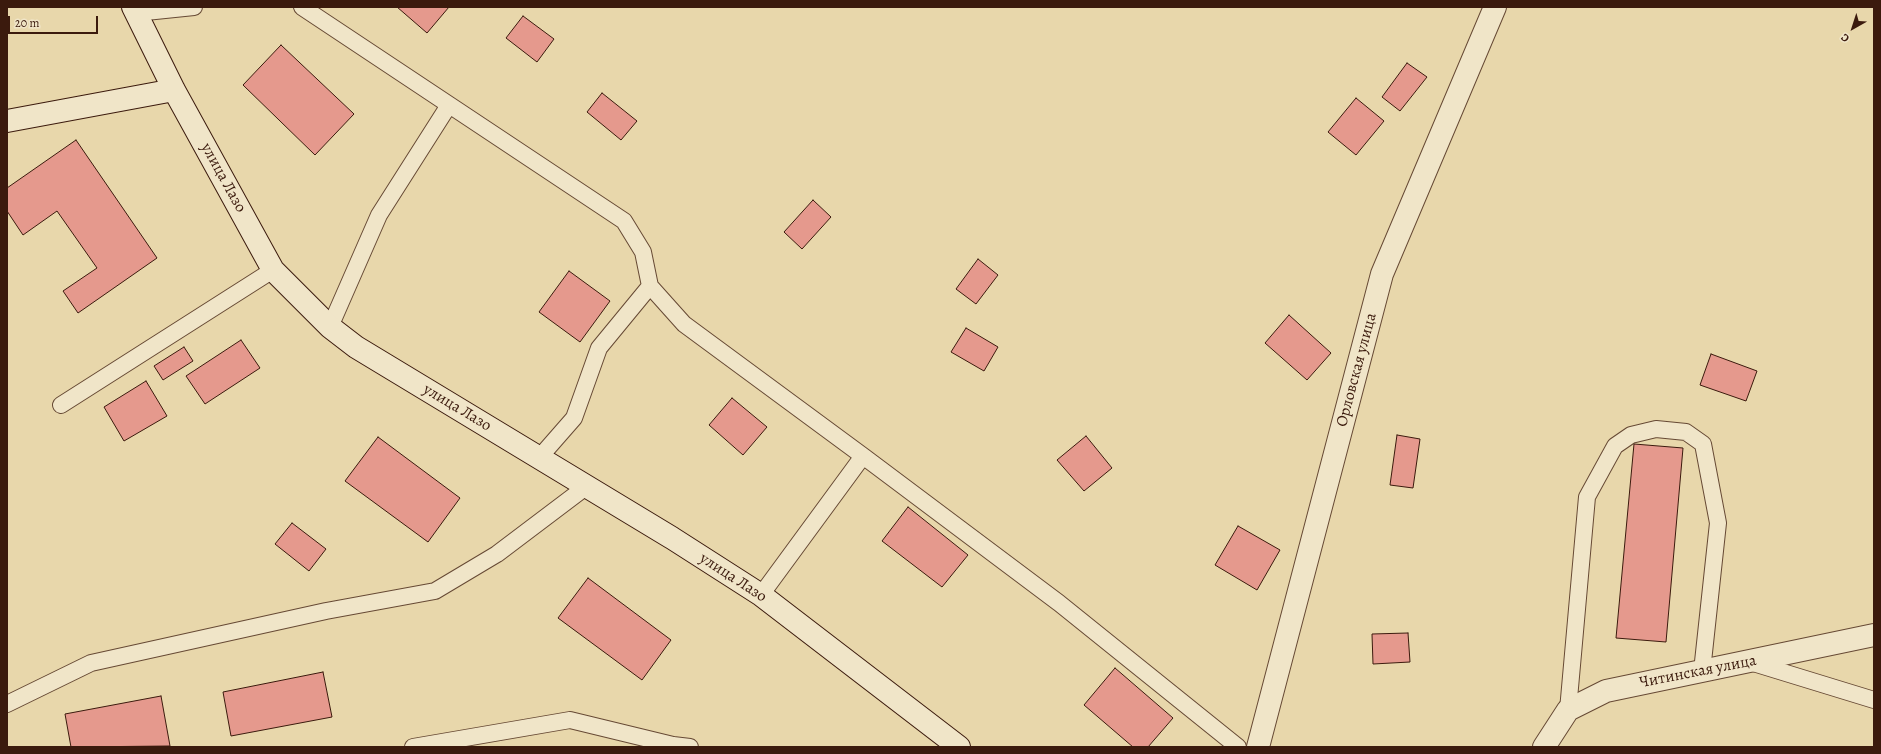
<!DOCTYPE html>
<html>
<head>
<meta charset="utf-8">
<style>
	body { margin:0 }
	#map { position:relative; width:1881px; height:754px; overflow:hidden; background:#e8d7ab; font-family:Alegreya,serif }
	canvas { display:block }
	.frame { position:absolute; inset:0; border:8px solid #3b1a0d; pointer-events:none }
	.north { position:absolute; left:1833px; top:8px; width:40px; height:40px; -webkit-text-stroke:3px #f0e5c8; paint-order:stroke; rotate:219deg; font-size:11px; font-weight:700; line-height:16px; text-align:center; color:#3b1a0d }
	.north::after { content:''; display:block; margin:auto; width:14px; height:18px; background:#3b1a0d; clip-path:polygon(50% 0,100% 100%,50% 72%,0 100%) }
	.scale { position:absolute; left:8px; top:16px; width:90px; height:18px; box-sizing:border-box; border:2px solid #3b1a0d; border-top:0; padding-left:5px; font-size:12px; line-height:14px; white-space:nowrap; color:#3b1a0d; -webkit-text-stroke:3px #f0e5c8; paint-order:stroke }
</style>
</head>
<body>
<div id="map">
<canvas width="1881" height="754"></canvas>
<div class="frame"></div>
<div class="north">С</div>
<div class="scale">20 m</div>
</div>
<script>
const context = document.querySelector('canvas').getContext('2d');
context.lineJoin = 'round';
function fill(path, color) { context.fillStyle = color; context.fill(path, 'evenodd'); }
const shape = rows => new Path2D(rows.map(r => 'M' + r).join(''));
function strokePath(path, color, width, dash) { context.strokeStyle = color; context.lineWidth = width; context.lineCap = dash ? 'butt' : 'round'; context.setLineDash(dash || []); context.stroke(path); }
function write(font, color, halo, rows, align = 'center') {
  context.font = font + ' Alegreya,serif'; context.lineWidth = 3.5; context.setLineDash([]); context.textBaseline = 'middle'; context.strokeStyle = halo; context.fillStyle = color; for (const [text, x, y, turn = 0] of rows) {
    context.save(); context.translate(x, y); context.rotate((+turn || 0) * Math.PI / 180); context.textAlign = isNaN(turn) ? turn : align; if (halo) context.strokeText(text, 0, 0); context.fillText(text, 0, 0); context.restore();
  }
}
const building = shape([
	[397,7,449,7,427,33,397,7],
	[523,16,554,39,537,62,506,38,523,16],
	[281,45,354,114,315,155,243,85,281,45],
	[1407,63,1427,77,1400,111,1382,97,1407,63],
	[602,93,637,121,621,140,587,112,602,93],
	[1356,98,1384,121,1356,155,1328,132,1356,98],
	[76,140,157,258,78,313,63,291,97,268,57,211,23,235,7,211,7,188,76,140],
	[813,200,831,217,802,249,784,232,813,200],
	[978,259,998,275,976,304,956,289,978,259],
	[569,271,610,301,580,342,539,312,569,271],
	[1289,315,1331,353,1307,380,1265,343,1289,315],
	[966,328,998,347,984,371,951,352,966,328],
	[241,340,260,368,205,404,186,376,241,340],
	[184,347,193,361,163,380,154,366,184,347],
	[1711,354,1757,371,1746,401,1700,385,1711,354],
	[146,381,167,416,124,441,104,407,146,381],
	[732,398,767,427,743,455,709,425,732,398],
	[1397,435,1420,439,1413,488,1390,485,1397,435],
	[1086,436,1112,468,1084,491,1057,460,1086,436],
	[378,437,460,498,428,542,345,481,378,437],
	[1634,444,1683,448,1666,642,1616,638,1634,444],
	[908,507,968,555,942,587,882,541,908,507],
	[292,523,326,549,309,571,275,544,292,523],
	[1238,526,1280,550,1257,590,1215,565,1238,526],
	[588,578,671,640,642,680,558,618,588,578],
	[1408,633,1410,662,1373,664,1372,634,1408,633],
	[1115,668,1173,718,1148,747,1133,747,1084,705,1115,668],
	[323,672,332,717,231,736,223,692,323,672],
	[161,696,170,746,71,747,65,714,161,696]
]);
fill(building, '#e5998d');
strokePath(building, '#3b1a0d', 1);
const lane = shape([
	[302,7,624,221,643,252,650,286,684,324,863,456,1059,603,1238,747],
	[136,13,194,7],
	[330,327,379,215,449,105],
	[61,405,273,270],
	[539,458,574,418,599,348,650,286],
	[761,595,863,456],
	[1750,662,1874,700],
	[7,704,91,663,326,611,435,591,497,554,587,486],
	[1568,710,1587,497,1615,446,1631,435,1656,429,1686,432,1703,444,1718,523,1702,671],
	[413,747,570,720,673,745,690,747]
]);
const street = shape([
	[1258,747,1382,274,1495,7],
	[1544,747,1568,710,1606,691,1874,635]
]);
const secondary = shape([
	[133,7,174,90,273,270,330,327,356,347,672,538,761,595,959,747],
	[7,121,174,90]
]);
strokePath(lane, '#664934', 18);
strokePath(street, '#664934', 24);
strokePath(secondary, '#3b1a0d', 24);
strokePath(lane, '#f0e5c8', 16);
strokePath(street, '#f0e5c8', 22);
strokePath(secondary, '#f0e5c8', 22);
write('16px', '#3b1a0d', '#f0e5c8', [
	["улица Лазо",223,178,61],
	["Орловская улица",1357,370,-75],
	["улица Лазо",457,408,31],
	["улица Лазо",733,578,33],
	["Читинская улица",1698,672,-11]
]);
</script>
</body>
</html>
